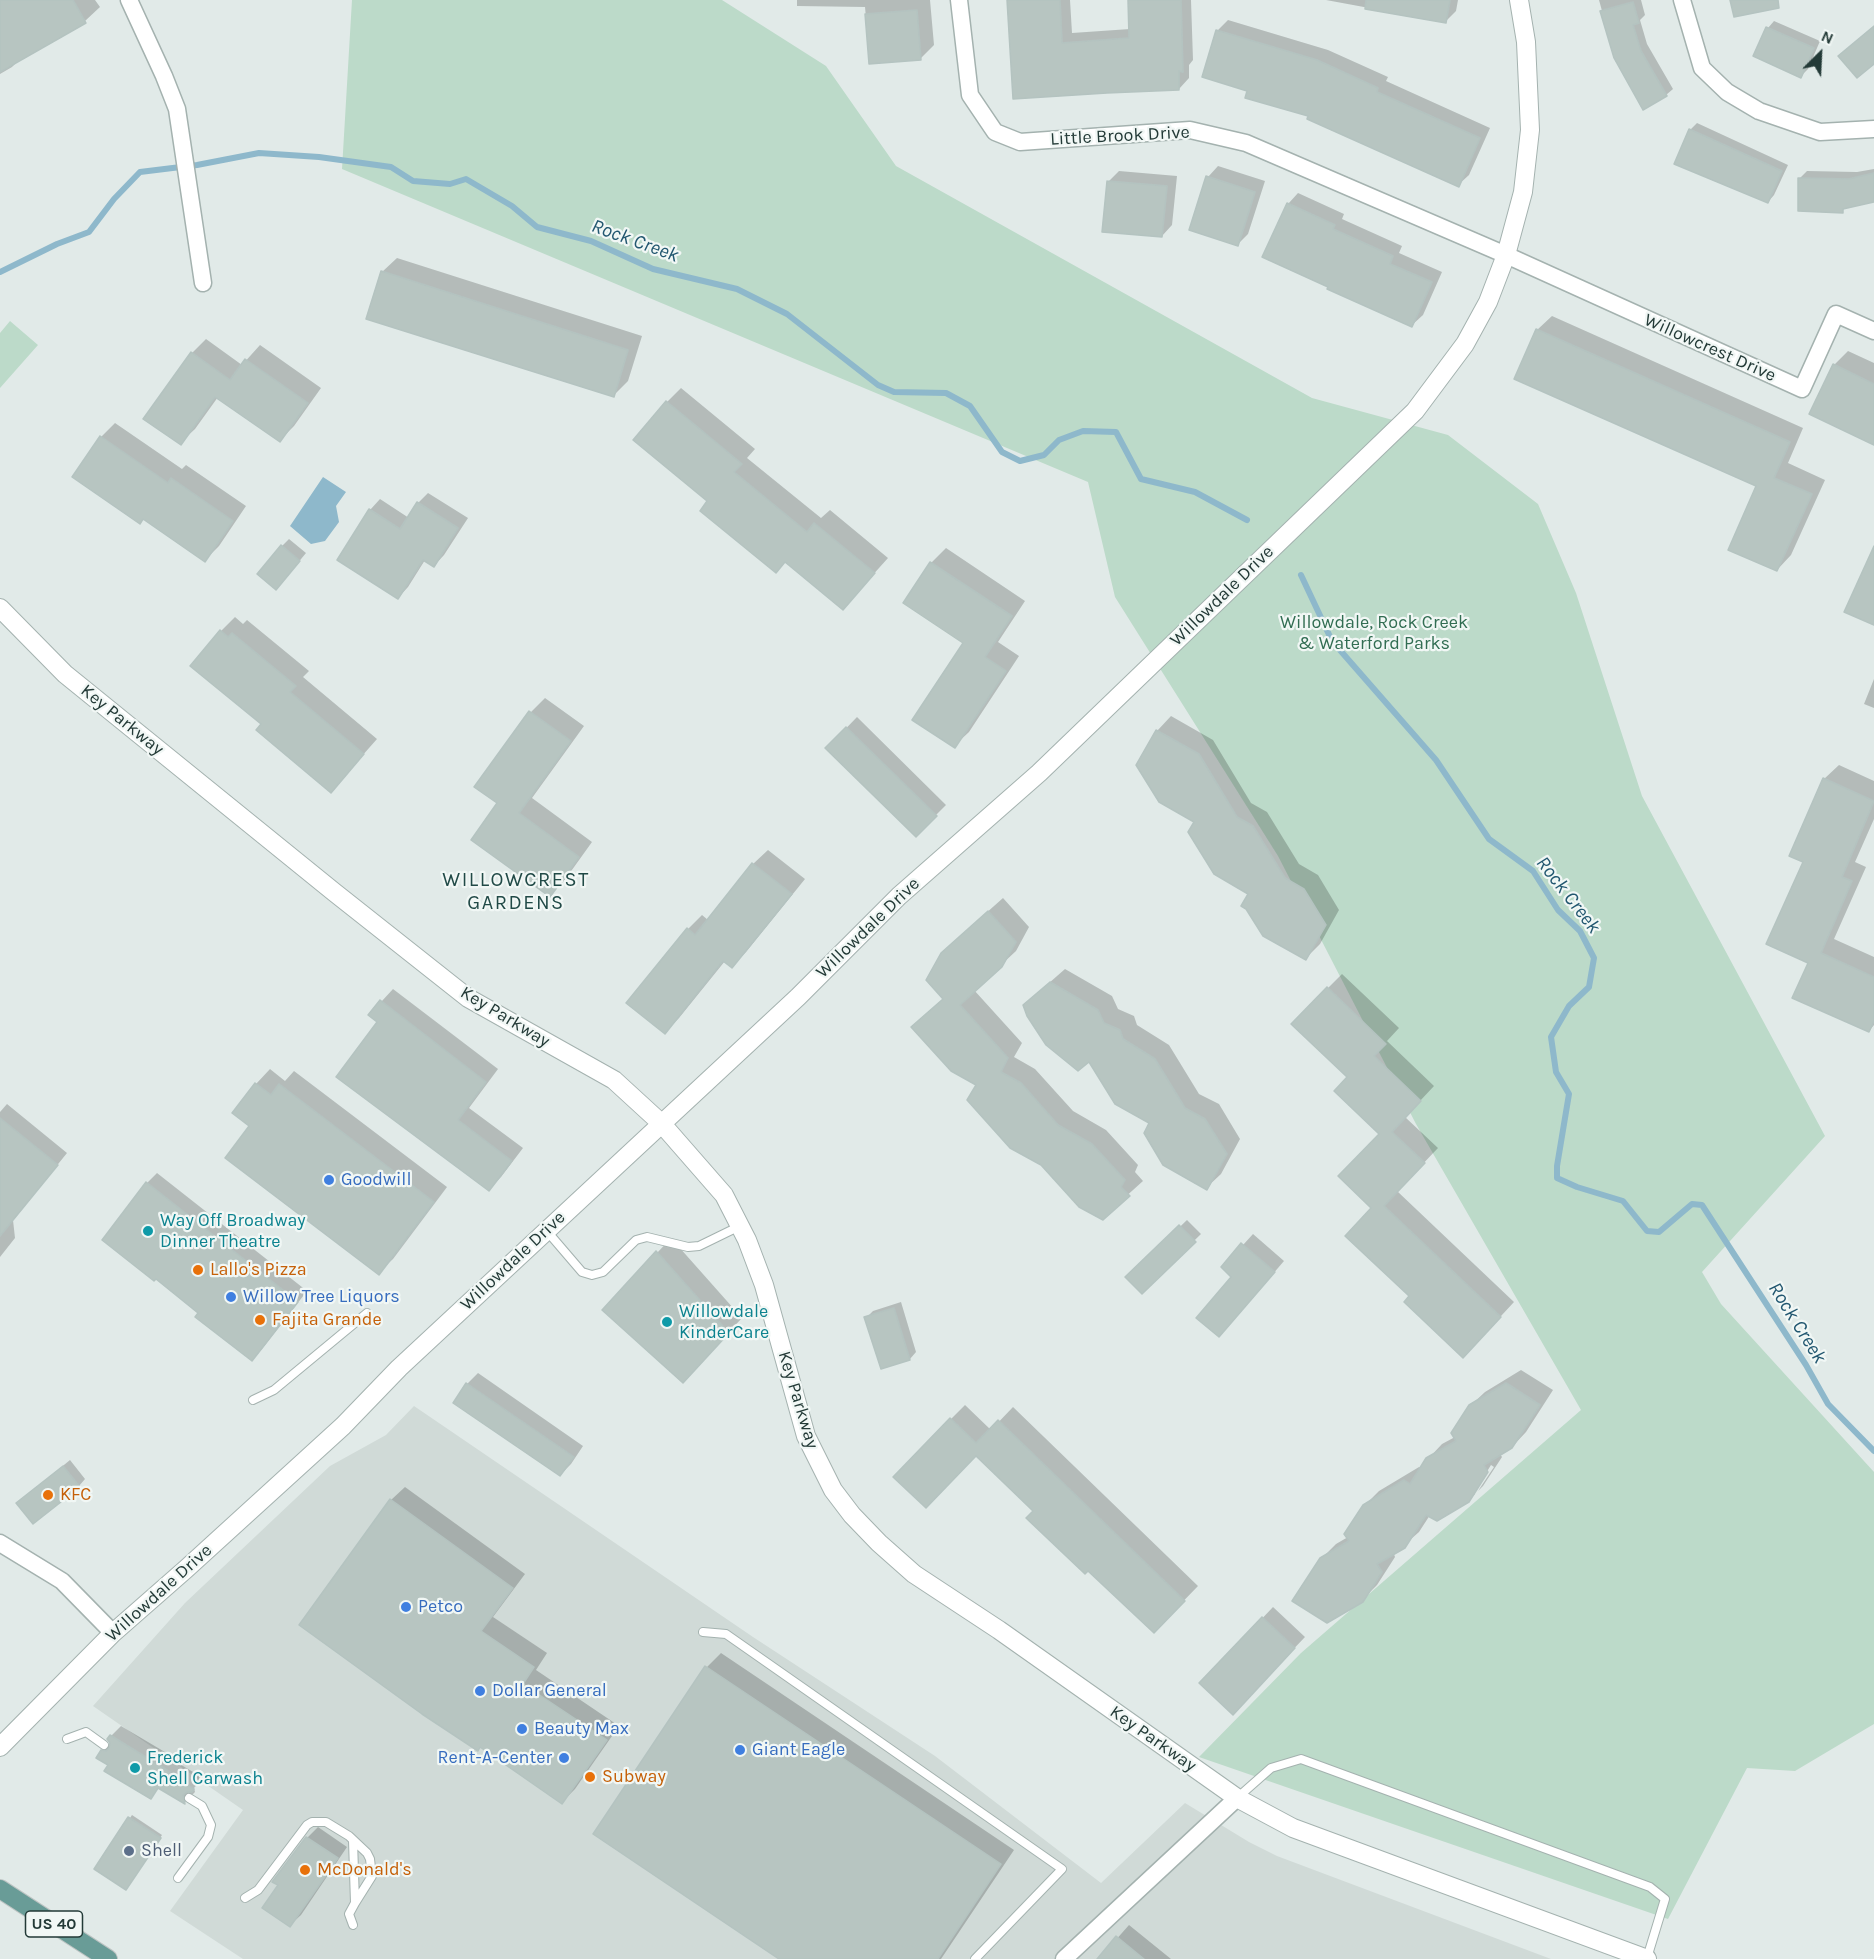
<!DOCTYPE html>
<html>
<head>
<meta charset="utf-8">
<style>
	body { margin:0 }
	#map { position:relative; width:1874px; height:1959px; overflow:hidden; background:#e1eae8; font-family:Karla,sans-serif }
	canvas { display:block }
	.north { position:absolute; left:1790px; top:24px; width:60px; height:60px; -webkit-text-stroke:4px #f1f7f5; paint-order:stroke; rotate:24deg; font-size:16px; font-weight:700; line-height:24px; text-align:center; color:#233a37 }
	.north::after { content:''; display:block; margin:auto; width:21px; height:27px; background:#233a37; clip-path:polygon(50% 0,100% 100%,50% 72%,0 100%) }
</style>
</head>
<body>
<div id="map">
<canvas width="1874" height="1959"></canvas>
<div class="north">N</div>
</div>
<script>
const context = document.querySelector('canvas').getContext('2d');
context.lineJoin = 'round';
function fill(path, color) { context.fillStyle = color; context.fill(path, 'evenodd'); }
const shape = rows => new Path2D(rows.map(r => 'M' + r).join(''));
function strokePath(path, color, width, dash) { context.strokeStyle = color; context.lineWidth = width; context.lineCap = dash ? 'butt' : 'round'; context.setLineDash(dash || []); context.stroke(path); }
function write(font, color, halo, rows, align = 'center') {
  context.font = font + ' Karla,sans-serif'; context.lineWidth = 4.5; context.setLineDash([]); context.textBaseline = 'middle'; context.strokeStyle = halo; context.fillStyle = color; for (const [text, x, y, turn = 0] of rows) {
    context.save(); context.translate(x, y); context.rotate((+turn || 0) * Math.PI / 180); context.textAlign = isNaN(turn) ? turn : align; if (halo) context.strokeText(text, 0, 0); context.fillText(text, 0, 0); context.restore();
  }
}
fill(shape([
	[414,1406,753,1637,935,1756,1101,1883,1185,1803,1249,1842,1277,1856,1551,1959,243,1959,170,1911,243,1810,93,1706,185,1603,330,1466,386,1435]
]), '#d0dad7');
fill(shape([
	[352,0,722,0,826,66,896,166,1312,398,1448,435,1538,504,1576,593,1642,796,1825,1136,1702,1272,1721,1304,1874,1472,1874,1724,1795,1771,1747,1768,1668,1919,1199,1757,1301,1653,1581,1410,1416,1124,1278,856,1115,597,1088,482,342,169],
	[10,321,38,345,0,388,0,333]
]), '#bcdac9');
fill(shape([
	[323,477,346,492,336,506,339,522,325,541,311,544,290,526]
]), '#8eb8cb');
fill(shape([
	[0,0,95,0,100,7,85,21,20,59,12,67,0,74],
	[797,0,930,0,934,45,921,58,870,62,865,7,797,6],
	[1009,0,1070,0,1072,33,1130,29,1129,0,1191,0,1193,60,1189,65,1189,78,1179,89,1107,91],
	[1326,0,1458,0,1456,11,1445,22],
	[1599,0,1641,0,1645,15,1640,20,1647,44,1673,89,1666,95,1615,58],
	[1228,20,1328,50,1388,77,1386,81,1490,128,1469,175,1458,185,1310,115,1249,90,1217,31],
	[1774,21,1820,41,1808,69,1801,76,1755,56,1768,28],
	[1697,123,1788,165,1774,195,1768,202,1690,130],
	[1218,166,1265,181,1248,234,1238,244,1208,177],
	[1874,169,1874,200,1847,206,1842,211,1800,178,1807,171,1857,172],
	[1119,171,1177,176,1172,225,1162,236,1109,181],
	[1298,193,1344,214,1342,219,1402,246,1399,253,1442,272,1423,315,1412,325,1330,286,1288,204],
	[397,258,642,336,628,381,614,395,382,272],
	[1552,316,1803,428,1788,463,1825,480,1791,555,1777,570,1758,485,1537,330],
	[206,339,242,365,260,345,321,388,294,426,280,440,218,397,195,429,180,443,192,353],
	[1848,351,1874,363,1874,444,1834,365],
	[681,388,755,449,747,458,821,518,830,510,888,558,843,608,710,501,667,402],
	[115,423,182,469,186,465,246,506,219,546,205,560,101,437],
	[428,493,468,518,444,555,434,566,425,560,408,587,398,598,370,510,380,499,409,518,418,503],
	[289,539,306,553,283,581,282,546],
	[946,548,1025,601,998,642,1019,656,969,732,954,746,965,643,905,603,931,563],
	[235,617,243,624,247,620,309,671,303,677,377,739,331,791,263,724,221,631],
	[1874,679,1874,708,1864,704],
	[545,698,584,726,532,798,592,842,564,881,550,895,499,803,476,787,531,712],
	[1171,716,1213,740,1251,803,1267,812,1299,864,1318,875,1339,910,1320,944,1305,959,1250,893,1196,821,1157,731],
	[857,717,946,805,916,835,827,748],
	[1839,765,1874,781,1874,819,1855,862,1866,867,1834,939,1874,957,1874,1025,1869,1031,1810,962,1805,861,1824,779],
	[768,850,805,879,746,952,732,966,725,961,679,1018,665,1032,688,929,702,915,708,920,753,864],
	[1003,898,1029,927,1016,951,974,990,1022,1043,1014,1057,1035,1069,1073,1111,1106,1130,1138,1165,1135,1172,1143,1181,1102,1218,978,1084,927,1013,944,998,957,939],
	[1065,969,1112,996,1118,1009,1134,1016,1137,1025,1169,1045,1199,1094,1219,1104,1240,1139,1221,1174,1206,1188,1151,1123,1090,1060,1024,1005],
	[1342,974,1399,1028,1387,1041,1434,1086,1405,1117,1438,1148,1397,1191,1514,1302,1477,1342,1411,1296,1374,1208,1381,1134,1349,1077,1328,988],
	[393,989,498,1069,469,1108,523,1148,501,1177,489,1189,379,1022,370,1014],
	[270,1069,285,1081,294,1071,447,1187,393,1259,378,1273,251,1126,234,1113,256,1084],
	[7,1104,67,1153,13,1220,15,1238,0,1257,0,1112],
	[157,1173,307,1291,262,1349,252,1359,201,1312,147,1183],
	[1187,1220,1201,1234,1142,1292,1128,1277],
	[1253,1234,1284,1261,1229,1325,1233,1277,1223,1267],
	[671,1238,742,1318,697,1366,604,1310],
	[901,1302,916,1352,910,1359,866,1318,873,1311],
	[1521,1370,1553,1390,1526,1432,1512,1447,1500,1454,1502,1457,1483,1486,1478,1491,1494,1467,1491,1465,1473,1494,1475,1494,1468,1501,1430,1515,1419,1532,1394,1554,1395,1557,1377,1585,1362,1600,1321,1559,1336,1544,1348,1537,1364,1506,1379,1491,1419,1467,1422,1468,1428,1459,1442,1444,1455,1437,1470,1406,1485,1392],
	[478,1373,583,1446,571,1464,560,1475,467,1384],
	[965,1405,991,1430,1013,1407,1198,1586,1168,1617,1035,1511,951,1419],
	[70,1460,85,1479,79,1486,25,1497],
	[405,1487,525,1574,493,1617,547,1653,536,1670,619,1726,575,1789,562,1802,391,1500],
	[1273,1607,1305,1637,1243,1702,1201,1683],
	[721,1653,1014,1850,941,1959,782,1959,595,1834,707,1667],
	[121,1726,180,1761,178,1763,203,1778,194,1788,195,1792,185,1802,160,1787,151,1797,110,1765,102,1751,111,1742,111,1736],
	[132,1815,162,1835,126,1888,96,1869],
	[318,1827,347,1847,301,1915,290,1925,280,1885,275,1881,307,1838],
	[1129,1925,1171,1959,1099,1959]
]), '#0003');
strokePath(shape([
	[0,272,57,244,89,232,114,199,140,172,197,165,259,153,319,157,391,167,413,181,450,184,466,179,512,206,537,227,591,241,653,269,737,289,787,314,878,385,894,392,946,393,970,406,1002,452,1020,461,1044,455,1059,440,1083,431,1116,432,1141,479,1195,492,1247,520],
	[1301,575,1332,641,1436,760,1489,839,1533,871,1558,910,1580,931,1594,958,1589,987,1569,1006,1551,1037,1556,1072,1569,1094,1557,1166,1557,1178,1577,1187,1623,1201,1647,1231,1659,1232,1692,1204,1702,1205,1806,1365,1828,1404,1874,1451]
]), '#8eb8cb', 6);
const building = shape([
	[0,0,73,0,86,23,0,72,0,0],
	[1007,0,1060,0,1062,43,1129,38,1128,0,1181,0,1183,72,1179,71,1179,90,1107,93,1013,99,1007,0],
	[1366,0,1450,0,1446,23,1365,9,1366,0],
	[1730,0,1778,0,1779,8,1734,17,1730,0],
	[1633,2,1639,23,1633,25,1641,51,1667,96,1643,110,1614,58,1600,11,1633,2],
	[917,10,921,60,869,64,865,14,917,10],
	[1874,26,1874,64,1857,78,1838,56,1874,26],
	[1766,27,1814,48,1801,78,1753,56,1766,27],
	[1216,30,1317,60,1378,88,1377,92,1480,138,1459,187,1307,119,1308,116,1245,98,1247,91,1202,77,1216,30],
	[1689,129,1782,171,1768,203,1674,164,1689,129],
	[1874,173,1874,202,1843,209,1843,213,1798,211,1798,178,1849,179,1874,173],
	[1206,176,1255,192,1238,246,1189,230,1206,176],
	[1107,181,1167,186,1162,237,1102,232,1107,181],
	[1287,203,1335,225,1333,229,1393,256,1390,264,1432,282,1412,327,1327,289,1328,287,1262,257,1287,203],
	[381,271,628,350,614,397,366,319,381,271],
	[1536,329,1790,442,1774,478,1812,494,1777,571,1728,550,1756,486,1514,379,1536,329],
	[191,352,230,380,245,359,308,403,280,442,215,397,181,445,143,419,191,352],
	[1833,364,1874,384,1874,445,1809,414,1833,364],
	[666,401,742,464,734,472,807,532,814,523,875,573,843,610,785,562,776,573,700,511,707,501,633,440,666,401],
	[100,436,168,483,171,478,233,521,205,562,143,519,140,524,72,477,100,436],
	[417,502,458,528,434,567,423,560,398,599,337,560,369,509,400,529,417,502],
	[281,545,300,561,276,590,257,574,281,545],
	[1874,546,1874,625,1844,612,1874,546],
	[930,562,1012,616,985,657,1006,671,955,748,912,720,963,643,903,603,930,562],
	[220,630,228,637,232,633,296,686,290,692,364,754,331,793,256,730,261,724,190,666,220,630],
	[529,711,571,741,519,813,579,857,550,897,471,840,497,803,474,787,529,711],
	[846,727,937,816,916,837,825,748,846,727],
	[1156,730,1199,754,1237,817,1253,826,1285,878,1304,889,1326,925,1306,960,1263,936,1246,909,1241,906,1248,894,1214,874,1188,832,1194,822,1159,802,1136,765,1156,730],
	[1823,778,1874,801,1842,877,1852,881,1821,953,1874,977,1874,1021,1869,1032,1792,998,1808,963,1766,944,1803,862,1789,856,1823,778],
	[752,863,792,894,732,968,723,961,665,1034,626,1003,687,928,695,935,752,863],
	[988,911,1016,942,1002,967,960,1005,1008,1058,1001,1072,1021,1083,1058,1125,1092,1144,1125,1180,1121,1187,1130,1196,1103,1220,1079,1207,1041,1165,1010,1148,967,1100,976,1085,951,1071,911,1027,943,999,926,980,941,953,988,911],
	[1050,982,1098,1010,1104,1023,1120,1030,1123,1039,1155,1059,1185,1108,1205,1119,1227,1154,1207,1190,1163,1165,1144,1133,1149,1123,1115,1104,1089,1062,1078,1071,1046,1045,1027,1016,1023,1005,1050,982],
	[1327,987,1386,1044,1374,1056,1421,1101,1392,1132,1425,1163,1384,1206,1501,1317,1463,1358,1404,1302,1409,1296,1345,1236,1371,1208,1338,1176,1379,1134,1334,1091,1347,1077,1291,1024,1327,987],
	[380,1000,486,1082,458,1120,512,1161,489,1191,336,1077,377,1022,368,1015,380,1000],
	[255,1083,271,1095,279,1084,434,1202,379,1275,225,1158,249,1126,232,1113,255,1083],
	[0,1118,58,1165,0,1236,0,1118],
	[146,1182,298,1302,252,1361,195,1317,198,1313,156,1279,154,1281,102,1240,146,1182],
	[1179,1225,1196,1242,1142,1294,1125,1277,1179,1225],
	[1241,1243,1275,1272,1219,1337,1196,1318,1231,1277,1221,1267,1241,1243],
	[656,1251,729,1333,683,1383,602,1310,656,1251],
	[894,1308,910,1360,881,1369,864,1317,894,1308],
	[466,1383,574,1457,560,1476,453,1403,466,1383],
	[1506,1383,1540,1405,1512,1448,1484,1465,1488,1472,1469,1502,1437,1521,1426,1515,1405,1548,1377,1564,1382,1572,1363,1602,1327,1623,1292,1601,1320,1558,1349,1541,1344,1534,1363,1505,1404,1480,1410,1484,1426,1458,1456,1441,1451,1433,1469,1405,1506,1383],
	[950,1418,976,1443,998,1420,1185,1601,1154,1633,1088,1571,1085,1574,1026,1518,1033,1511,976,1456,926,1508,893,1477,950,1418],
	[63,1466,80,1487,33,1524,16,1503,63,1466],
	[390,1499,513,1588,481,1631,534,1667,523,1684,607,1740,562,1804,480,1747,478,1751,422,1714,299,1625,390,1499],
	[1262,1617,1295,1648,1233,1715,1199,1683,1262,1617],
	[705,1666,1001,1864,938,1959,779,1959,593,1834,705,1666],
	[110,1735,170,1772,169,1774,194,1789,192,1792,187,1792,183,1795,185,1804,158,1788,151,1799,104,1771,108,1765,96,1758,101,1750,106,1751,109,1748,110,1743,107,1739,110,1735],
	[128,1817,161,1838,126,1890,94,1869,128,1817],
	[306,1837,338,1858,290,1927,262,1908,278,1885,272,1882,306,1837],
	[1116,1936,1144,1959,1097,1959,1116,1936]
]);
fill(building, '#b7c5c1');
strokePath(building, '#b4c3c0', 1.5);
const service = shape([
	[546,1230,582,1272,592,1275,603,1272,636,1240,647,1237,688,1247,699,1246,740,1226],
	[253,1400,274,1390,367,1313],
	[703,1632,726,1634,1062,1869,975,1959],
	[67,1739,86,1732,104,1745],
	[1237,1798,1271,1768,1301,1759,1650,1887,1665,1899,1647,1958],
	[353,1840,355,1903,349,1914,353,1925],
	[178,1878,208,1837,211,1825,202,1806,189,1798],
	[245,1898,258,1890,307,1825,312,1822,326,1822,349,1836,367,1853,370,1859,372,1876,355,1903]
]);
const minor = shape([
	[129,0,164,76,177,109,203,283],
	[959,0,970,95,995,132,1020,142,1190,130,1246,143,1506,255,1802,389,1836,314,1874,331],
	[1682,0,1702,68,1727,92,1759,111,1820,132,1874,129],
	[0,1543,62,1581,113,1633],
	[1064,1959,1237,1798]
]);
const tertiary = shape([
	[0,608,65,674,334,892,468,998,614,1080,662,1124,724,1195,747,1240,764,1285,806,1436,833,1490,852,1515,879,1543,914,1574,999,1630,1237,1798,1293,1828,1647,1959],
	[0,1747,113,1633,186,1569,343,1426,399,1368,798,997,899,896,1039,773,1415,411,1465,344,1488,302,1506,255,1523,192,1530,130,1526,42,1519,0]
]);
const primary = shape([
	[0,1889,108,1959]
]);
strokePath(service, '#a4b2af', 10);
strokePath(minor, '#a4b2af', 19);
strokePath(tertiary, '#a4b2af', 20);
strokePath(primary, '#bdc4c3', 20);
strokePath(service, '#fff', 8);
strokePath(minor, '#fff', 16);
strokePath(tertiary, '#fff', 18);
strokePath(primary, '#699c97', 18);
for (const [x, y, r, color] of [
	[329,1180,6,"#3f7fe0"],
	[148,1231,6,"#0f9aa8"],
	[198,1270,6,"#e8710a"],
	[231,1297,6,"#3f7fe0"],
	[260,1320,6,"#e8710a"],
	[667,1322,6,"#0f9aa8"],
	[48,1495,6,"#e8710a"],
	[406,1607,6,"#3f7fe0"],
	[480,1691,6,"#3f7fe0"],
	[522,1729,6,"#3f7fe0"],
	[740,1750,6,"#3f7fe0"],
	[564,1758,6,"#3f7fe0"],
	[135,1768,6,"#0f9aa8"],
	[590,1777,6,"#e8710a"],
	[129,1851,6,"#5c6f8a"],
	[305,1870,6,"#e8710a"]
]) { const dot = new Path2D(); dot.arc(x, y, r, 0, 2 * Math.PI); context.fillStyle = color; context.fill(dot); strokePath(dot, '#f1f7f5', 2); }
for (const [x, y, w] of [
	[54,1924,57]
]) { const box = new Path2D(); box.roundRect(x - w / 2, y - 13, w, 26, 4.5); context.fillStyle = '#f1f7f5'; context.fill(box); strokePath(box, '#233a37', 1.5); }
write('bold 16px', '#233a37', null, [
	["US 40",54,1924]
]);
write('18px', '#233a37', '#f1f7f5', [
	["Little Brook Drive",1120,136,-3],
	["Willowcrest Drive",1710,348,24],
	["Willowdale Drive",1222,596,-44],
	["Key Parkway",122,720,39],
	["Willowdale Drive",868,928,-44],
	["Key Parkway",505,1017,31],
	["Willowdale Drive",513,1261,-43],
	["Key Parkway",798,1400,73],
	["Willowdale Drive",159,1593,-42],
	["Key Parkway",1153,1739,35]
]);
write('18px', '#316d52', '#f1f7f5', [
	["Willowdale, Rock Creek",1374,623],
	["& Waterford Parks",1374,644]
]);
write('18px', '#366cbe', '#f1f7f5', [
	["Goodwill",341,1180],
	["Willow Tree Liquors",243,1297],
	["Petco",418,1607],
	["Dollar General",492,1691],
	["Beauty Max",534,1729],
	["Giant Eagle",752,1750],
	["Rent-A-Center",552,1758,"right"]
], 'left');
write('18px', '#0d838f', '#f1f7f5', [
	["Way Off Broadway",160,1221],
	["Dinner Theatre",160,1242],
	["Willowdale",679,1312],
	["KinderCare",679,1333],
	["Frederick",147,1758],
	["Shell Carwash",147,1779]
], 'left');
write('18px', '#c56008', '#f1f7f5', [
	["Lallo's Pizza",210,1270],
	["Fajita Grande",272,1320],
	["KFC",60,1495],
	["Subway",602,1777],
	["McDonald's",317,1870]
], 'left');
write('18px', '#4e5e75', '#f1f7f5', [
	["Shell",141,1851]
], 'left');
write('italic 20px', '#225770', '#f1f7f5', [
	["Rock Creek",635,241,20],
	["Rock Creek",1568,895,52],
	["Rock Creek",1797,1323,58]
]);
context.letterSpacing = '1.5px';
write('20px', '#214a47', '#f1f7f5', [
	["WILLOWCREST",516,880],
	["GARDENS",516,903]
]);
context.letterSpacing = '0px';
</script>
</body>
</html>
